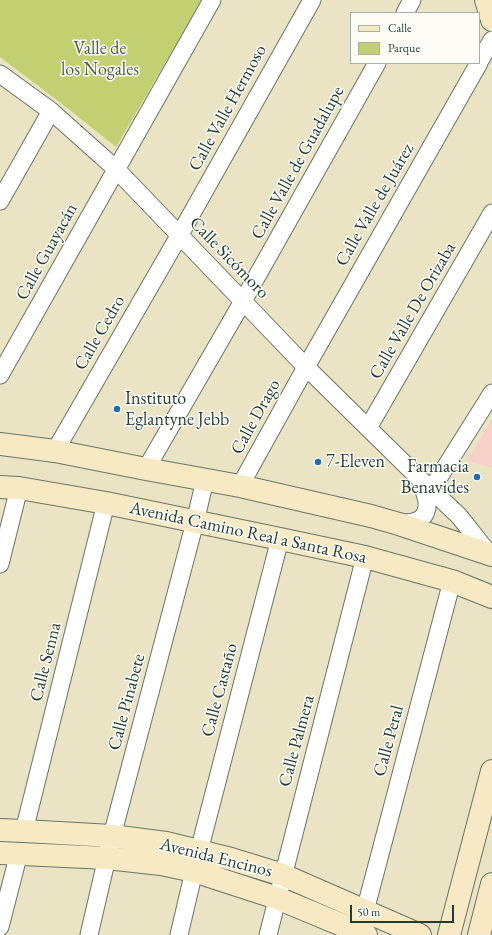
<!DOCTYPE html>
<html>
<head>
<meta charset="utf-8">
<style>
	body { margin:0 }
	#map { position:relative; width:492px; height:935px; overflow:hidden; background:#ebe4c4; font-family:"EB Garamond",serif }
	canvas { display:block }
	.legend { position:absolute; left:350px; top:12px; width:130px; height:52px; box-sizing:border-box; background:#fdfcf7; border:1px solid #a4b0a9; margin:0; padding:5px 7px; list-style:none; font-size:12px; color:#1f3d34 }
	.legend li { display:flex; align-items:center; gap:8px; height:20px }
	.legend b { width:20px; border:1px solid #a4b0a9 }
	.scale { position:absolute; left:350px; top:905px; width:104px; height:18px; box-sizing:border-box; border:2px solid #1f3d34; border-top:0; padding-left:5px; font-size:12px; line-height:14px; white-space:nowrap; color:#1f3d34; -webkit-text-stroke:3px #fdfcf7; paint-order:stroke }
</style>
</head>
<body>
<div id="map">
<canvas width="492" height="935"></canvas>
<ul class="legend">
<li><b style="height:5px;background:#f6e9c3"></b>Calle</li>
<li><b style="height:11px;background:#c2d072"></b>Parque</li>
</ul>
<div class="scale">50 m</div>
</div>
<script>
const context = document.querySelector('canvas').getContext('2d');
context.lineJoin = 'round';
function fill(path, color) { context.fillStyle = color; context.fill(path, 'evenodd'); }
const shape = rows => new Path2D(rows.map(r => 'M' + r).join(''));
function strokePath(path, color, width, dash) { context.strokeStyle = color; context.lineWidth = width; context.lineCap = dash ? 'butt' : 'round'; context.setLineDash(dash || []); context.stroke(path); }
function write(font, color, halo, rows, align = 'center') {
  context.font = font + ' "EB Garamond",serif'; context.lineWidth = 3; context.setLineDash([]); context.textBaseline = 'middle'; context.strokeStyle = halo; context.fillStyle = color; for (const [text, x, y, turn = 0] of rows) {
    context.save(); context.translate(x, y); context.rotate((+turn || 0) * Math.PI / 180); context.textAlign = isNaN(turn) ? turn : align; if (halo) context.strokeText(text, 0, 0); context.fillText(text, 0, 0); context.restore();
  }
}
fill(shape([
	[492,419,492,468,467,461]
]), '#f7d1c7');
fill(shape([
	[0,0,202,0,116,147,66,107,0,57]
]), '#c2d072');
const street = shape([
	[405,13,412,0],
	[479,62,492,40],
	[0,74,51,111,116,169,306,367,421,480,459,516,489,554],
	[0,201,51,111],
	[0,375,212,0],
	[368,428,492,213],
	[55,451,179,236,312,0],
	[146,469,243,301,377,63],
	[240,486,306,367,479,63],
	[431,490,492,393],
	[399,524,414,522,421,519,425,514,427,508,427,501,421,480],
	[0,564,19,488],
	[24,831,106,503],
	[199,851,280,539],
	[365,911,452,581],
	[0,927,19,853],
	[89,935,112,836,195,522,205,480],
	[179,935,194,871],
	[268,935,365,557]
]);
const secondary = shape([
	[486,0,492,20],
	[0,444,55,451,146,469,240,486,371,516,399,524,492,555],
	[0,487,19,488,106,503,280,539,365,557,452,581,492,597],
	[0,830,24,831,112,836,166,843,231,859,283,875,420,935],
	[0,853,107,858,161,864,194,871,277,898,366,935],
	[449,935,492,771],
	[479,935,492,884]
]);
strokePath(street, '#676', 19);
strokePath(secondary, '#676', 24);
strokePath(street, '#fff', 17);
strokePath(secondary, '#f6e9c3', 22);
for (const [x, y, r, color] of [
	[117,409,4,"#1f6fb2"],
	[318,462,4,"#1f6fb2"],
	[477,477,4,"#1f6fb2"]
]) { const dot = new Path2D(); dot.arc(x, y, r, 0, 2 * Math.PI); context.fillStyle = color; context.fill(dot); strokePath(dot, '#fdfcf7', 1.5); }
write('18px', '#486244', '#fdfcf7', [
	["Valle de",100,49],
	["los Nogales",100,70]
]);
write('18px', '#1f3d34', '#fdfcf7', [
	["Calle Valle Hermoso",228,108,-61],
	["Calle Valle de Guadalupe",298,163,-61],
	["Calle Valle de Juárez",375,205,-60],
	["Calle Guayacán",47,252,-61],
	["Calle Sicómoro",229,258,46],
	["Calle Valle De Orizaba",413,311,-60],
	["Calle Cedro",100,333,-60],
	["Calle Drago",256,417,-61],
	["Avenida Camino Real a Santa Rosa",248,533,12],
	["Calle Senna",46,662,-76],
	["Calle Castaño",220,690,-75],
	["Calle Pinabete",127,702,-75],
	["Calle Palmera",297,741,-75],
	["Calle Peral",389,741,-75],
	["Avenida Encinos",216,858,14]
]);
write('18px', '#1f3d34', '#fdfcf7', [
	["Instituto",125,399],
	["Eglantyne Jebb",125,420],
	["7-Eleven",326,462],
	["Farmacia",469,467,"right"],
	["Benavides",469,488,"right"]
], 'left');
</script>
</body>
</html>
